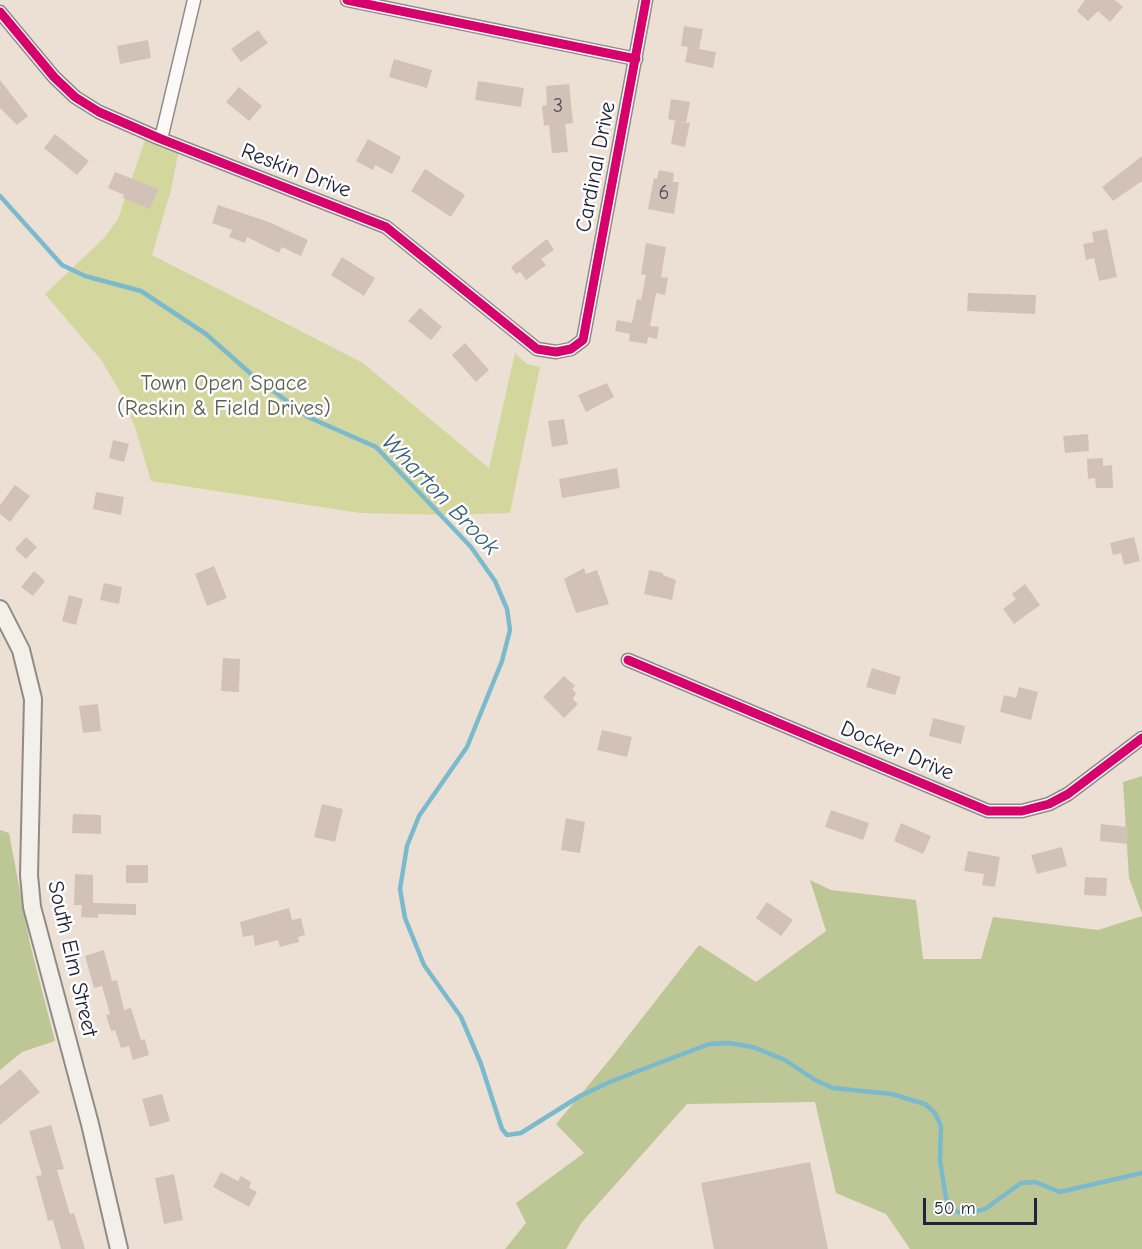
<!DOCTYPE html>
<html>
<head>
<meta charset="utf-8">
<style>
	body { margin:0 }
	#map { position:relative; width:1142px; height:1249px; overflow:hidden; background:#ece0d4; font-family:"Comic Neue",sans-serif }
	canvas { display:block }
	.scale { position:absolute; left:923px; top:1198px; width:114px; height:27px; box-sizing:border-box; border:3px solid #22223b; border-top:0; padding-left:8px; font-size:18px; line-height:21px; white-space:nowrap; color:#22223b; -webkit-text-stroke:4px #fff; paint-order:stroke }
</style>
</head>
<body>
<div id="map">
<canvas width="1142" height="1249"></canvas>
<div class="scale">50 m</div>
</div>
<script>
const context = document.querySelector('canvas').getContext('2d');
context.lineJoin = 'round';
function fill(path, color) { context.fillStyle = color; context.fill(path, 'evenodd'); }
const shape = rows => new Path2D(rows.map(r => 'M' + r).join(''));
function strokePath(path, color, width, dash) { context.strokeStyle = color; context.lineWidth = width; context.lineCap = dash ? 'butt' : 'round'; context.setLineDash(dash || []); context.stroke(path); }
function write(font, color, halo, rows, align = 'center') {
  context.font = font + ' "Comic Neue",sans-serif'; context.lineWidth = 5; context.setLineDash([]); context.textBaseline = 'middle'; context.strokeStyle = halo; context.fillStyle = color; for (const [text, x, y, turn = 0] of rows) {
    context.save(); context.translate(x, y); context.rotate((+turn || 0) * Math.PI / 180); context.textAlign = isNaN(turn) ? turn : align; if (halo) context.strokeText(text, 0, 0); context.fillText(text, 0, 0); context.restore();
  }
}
fill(shape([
	[146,137,180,144,171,190,152,255,363,363,489,468,515,353,527,364,540,367,510,513,448,515,360,513,151,481,135,427,120,392,102,361,45,294,104,238,118,219]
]), '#d3d69d');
fill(shape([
	[1142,776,1142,914,1129,878,1123,782],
	[0,830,9,833,30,944,55,1041,22,1052,0,1070],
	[810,880,831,890,916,900,923,959,981,959,993,917,1098,930,1142,916,1142,1249,910,1249,886,1214,836,1193,815,1102,687,1104,582,1222,566,1249,505,1249,526,1223,516,1203,584,1153,556,1124,611,1058,699,945,756,982,826,931]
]), '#bdc695');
strokePath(shape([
	[0,196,62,265,85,276,141,291,206,334,251,374,308,417,376,447,471,547,495,581,507,609,510,630,502,661,467,747,419,816,407,846,400,889,405,918,424,965,461,1017,481,1064,502,1129,507,1135,521,1133,580,1096,612,1081,709,1044,729,1043,753,1047,785,1060,815,1080,833,1088,892,1094,925,1104,935,1113,941,1126,940,1161,946,1198,952,1208,958,1212,970,1213,985,1209,1021,1183,1035,1182,1060,1192,1142,1173]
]), '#7bbacc', 4.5);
fill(shape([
	[1085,0,1115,0,1123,7,1110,22,1098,11,1088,21,1077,11],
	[684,26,703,29,699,49,716,52,713,68,685,62,688,47,681,46],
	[258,30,268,43,241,62,231,49],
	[148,40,151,58,120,64,117,46],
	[394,59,432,70,427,88,389,77],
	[0,80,28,116,17,125,0,108],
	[478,81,524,88,521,107,475,100],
	[569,84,573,123,565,124,568,152,552,153,549,125,544,126,542,106,547,105,546,86],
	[239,87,262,106,249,121,226,102],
	[671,99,690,102,686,123,668,119],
	[675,121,690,123,685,147,671,144],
	[55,134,89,161,77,175,44,148],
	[368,139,401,157,392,174,375,165,373,170,356,161],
	[1142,156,1142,181,1113,201,1102,187],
	[425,169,465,195,451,217,411,191],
	[659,170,674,173,673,182,679,182,674,214,648,209,654,178,657,179],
	[115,172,158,189,150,209,123,198,124,195,108,188],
	[218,205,269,222,308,240,301,256,282,247,279,253,247,237,245,243,229,237,232,230,212,223],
	[1107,229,1117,277,1099,281,1094,258,1086,260,1083,244,1094,242,1092,232],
	[547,239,554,250,541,259,546,265,526,280,520,272,516,274,511,267],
	[646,243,666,247,661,277,668,278,665,295,656,293,650,326,659,327,657,339,648,337,647,344,629,341,630,334,615,331,617,320,632,323,637,299,641,300,646,275,641,274],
	[342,257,375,278,364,296,331,275],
	[968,293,1036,295,1035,314,967,311],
	[420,308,442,327,431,340,408,321],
	[465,343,489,370,476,382,452,355],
	[607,383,614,397,586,412,578,395],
	[564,419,568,444,552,447,548,421],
	[1088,434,1089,451,1065,453,1063,436],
	[113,440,129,444,124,462,109,458],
	[1103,458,1103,466,1112,465,1113,488,1096,488,1095,478,1088,479,1087,459],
	[617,468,620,488,562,498,559,479],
	[15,485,30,496,10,522,0,514,0,505],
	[96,492,124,497,121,515,93,509],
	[26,537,37,547,26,559,15,549],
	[1134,537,1140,561,1124,565,1121,553,1113,555,1110,543],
	[214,566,227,598,207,606,195,574],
	[584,568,586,574,597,570,609,604,576,613,564,579],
	[649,570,663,573,663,575,676,580,672,600,644,594],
	[34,571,45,581,33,596,21,587],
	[104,583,122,587,119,604,100,600],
	[1025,584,1040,605,1014,624,1003,609,1016,599,1012,594],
	[69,595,83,599,76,625,62,621],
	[223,658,240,659,239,692,221,691],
	[872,668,901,677,895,695,866,687],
	[564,676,575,686,572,689,576,693,573,699,578,704,564,718,543,697],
	[1019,687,1038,692,1031,720,1000,712,1004,695,1016,698],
	[98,704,101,731,83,733,79,706],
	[933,718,965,726,961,744,929,736],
	[602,730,632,737,627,757,597,750],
	[322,804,343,809,335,842,314,837],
	[831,810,869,823,863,840,825,827],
	[73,814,101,815,101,834,72,833],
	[566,818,585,822,580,853,561,850],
	[901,823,931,836,923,854,894,841],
	[1101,824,1128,827,1127,844,1100,841],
	[1062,847,1067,866,1037,874,1031,855],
	[968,851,1000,857,995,887,982,885,984,874,964,871],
	[126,865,148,865,148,883,126,883],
	[75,874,93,875,93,903,136,904,136,915,98,914,98,918,81,917,82,905,74,905],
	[1085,877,1107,878,1106,896,1084,895],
	[767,902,793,920,781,936,756,918],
	[289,908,292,920,301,918,305,935,298,937,299,942,280,947,278,940,255,946,253,935,243,937,240,922],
	[104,950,112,981,117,980,124,1010,131,1008,141,1040,145,1039,149,1055,133,1060,129,1046,121,1048,115,1030,111,1031,106,1015,110,1014,102,986,94,988,85,956],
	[20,1069,40,1092,0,1125,0,1086],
	[162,1094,170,1121,150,1127,142,1099],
	[51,1125,64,1169,57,1170,70,1214,74,1213,85,1249,61,1249,53,1220,48,1221,36,1176,42,1175,29,1131],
	[810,1162,828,1249,714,1249,701,1183],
	[221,1172,238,1181,241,1176,251,1182,249,1188,257,1192,249,1207,213,1187],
	[174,1174,183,1220,164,1224,155,1178]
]), '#d2c1b7');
const minor = shape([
	[347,0,636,59],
	[0,12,54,77,75,97,99,112,161,139,386,227,537,349,556,352,571,349,583,340,646,0],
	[161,139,194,0],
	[628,660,988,811,1022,811,1049,804,1068,794,1142,738]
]);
const secondary = shape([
	[0,609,21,650,33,699,29,875,32,907,90,1124,119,1249]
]);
strokePath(minor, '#918b88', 15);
strokePath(secondary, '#918b88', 20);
strokePath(minor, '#fcfaf9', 12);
strokePath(secondary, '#f3f0e9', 16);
strokePath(shape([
	[347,0,636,59],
	[0,12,54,77,75,97,99,112,161,139,386,227,537,349,556,352,571,349,583,340,646,0],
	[628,660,988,811,1022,811,1049,804,1068,794,1142,738]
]), '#d6006c', 9);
write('20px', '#4e4a5a', null, [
	["3",558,106],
	["6",664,193]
]);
write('22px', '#22223b', '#fff', [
	["Cardinal Drive",596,167,-79],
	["Reskin Drive",296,171,21],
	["Docker Drive",897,751,23],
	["South Elm Street",72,959,77]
]);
write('22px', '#595e4e', '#fff', [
	["Town Open Space",224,384],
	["(Reskin & Field Drives)",224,409]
]);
write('italic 24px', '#345f7b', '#fff', [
	["Wharton Brook",440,495,46]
]);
</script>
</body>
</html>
